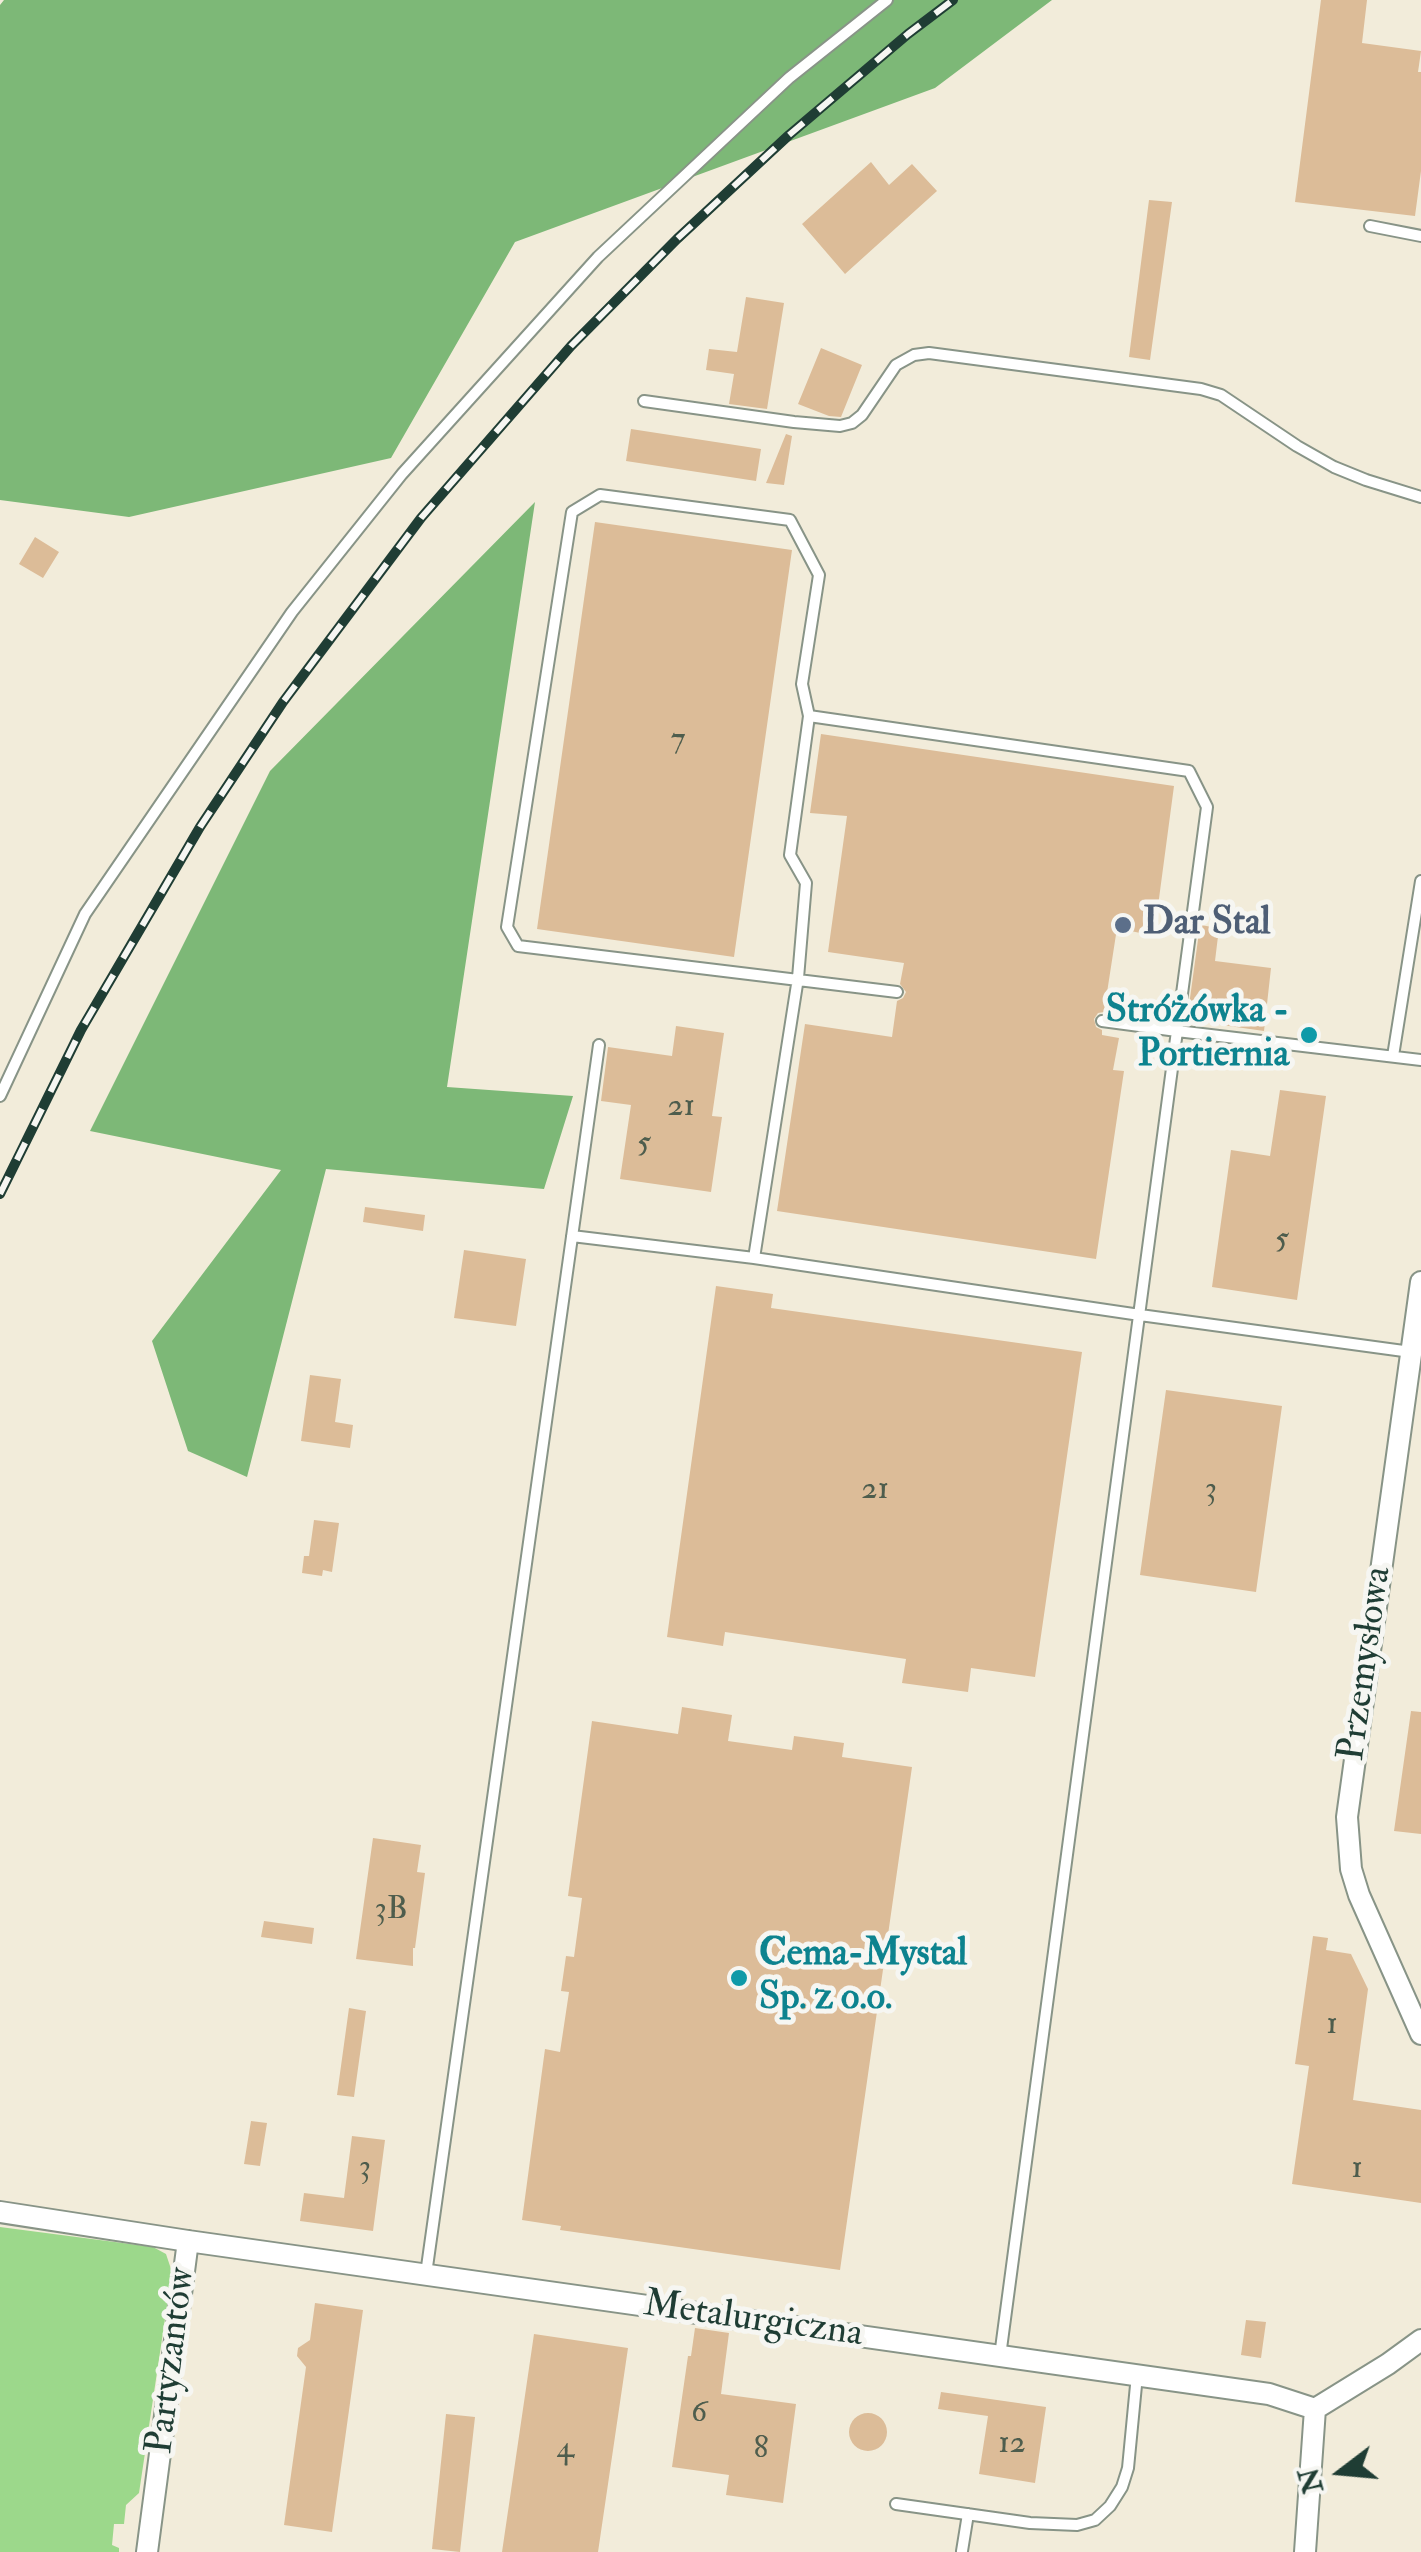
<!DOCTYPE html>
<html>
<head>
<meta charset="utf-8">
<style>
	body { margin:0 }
	#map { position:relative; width:1421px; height:2552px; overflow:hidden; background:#f2ecda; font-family:"IM FELL Double Pica",serif }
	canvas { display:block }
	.north { position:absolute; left:1291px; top:2422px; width:100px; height:100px; -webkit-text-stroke:8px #f6f6f2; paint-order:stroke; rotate:254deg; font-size:28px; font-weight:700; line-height:40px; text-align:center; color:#1f3d34 }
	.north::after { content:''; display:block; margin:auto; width:35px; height:45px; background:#1f3d34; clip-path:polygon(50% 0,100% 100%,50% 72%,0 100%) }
</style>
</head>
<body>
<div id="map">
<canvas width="1421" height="2552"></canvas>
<div class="north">N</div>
</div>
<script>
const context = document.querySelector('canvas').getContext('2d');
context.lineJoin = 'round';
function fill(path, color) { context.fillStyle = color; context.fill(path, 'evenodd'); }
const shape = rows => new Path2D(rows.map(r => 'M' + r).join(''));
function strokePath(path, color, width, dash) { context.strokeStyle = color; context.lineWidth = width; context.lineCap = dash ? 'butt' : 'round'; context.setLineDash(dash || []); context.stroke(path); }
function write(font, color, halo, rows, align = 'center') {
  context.font = font + ' "IM FELL Double Pica",serif'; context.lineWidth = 10; context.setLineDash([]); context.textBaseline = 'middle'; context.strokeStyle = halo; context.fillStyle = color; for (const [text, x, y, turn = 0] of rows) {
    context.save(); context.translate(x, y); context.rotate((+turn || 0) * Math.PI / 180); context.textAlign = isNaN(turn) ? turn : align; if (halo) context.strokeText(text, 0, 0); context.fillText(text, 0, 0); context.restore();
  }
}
fill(shape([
	[0,2227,153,2247,166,2254,172,2272,139,2493,126,2505,124,2524,114,2524,112,2545,119,2548,119,2552,0,2552]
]), '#9cd88b');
fill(shape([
	[4,0,1052,0,935,88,515,242,391,458,129,517,0,500,0,5],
	[535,502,447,1087,573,1096,544,1189,326,1169,247,1477,188,1451,152,1341,281,1170,90,1131,270,771]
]), '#7db877');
fill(shape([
	[1321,0,1367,0,1362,43,1421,51,1418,72,1421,72,1421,171,1415,216,1295,202],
	[871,162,889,185,912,164,937,191,845,274,802,224],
	[1149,200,1172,202,1150,360,1129,357],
	[746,297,784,303,767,409,729,404,734,374,706,370,709,349,737,352],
	[821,348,862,365,841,417,829,416,798,404],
	[631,429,761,449,756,481,626,461],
	[786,434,792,436,784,485,766,483],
	[595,522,792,550,734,957,537,929],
	[35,537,59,552,43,578,19,564],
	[821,734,1174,786,1154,936,1117,928,1104,1012,1098,1013,1094,1019,1096,1027,1102,1030,1102,1035,1119,1038,1113,1070,1124,1071,1096,1259,777,1211,805,1024,892,1037,897,1001,903,998,906,992,900,984,904,963,828,952,847,816,810,813],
	[1200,925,1219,928,1215,961,1271,968,1264,1031,1187,1020],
	[676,1026,724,1033,712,1116,722,1117,711,1192,620,1179,631,1105,601,1101,608,1047,672,1056],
	[1280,1090,1326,1096,1297,1300,1212,1287,1231,1150,1270,1156],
	[365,1207,425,1215,423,1231,363,1222],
	[464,1250,526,1259,516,1326,454,1318],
	[716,1286,773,1294,771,1308,1082,1352,1035,1677,971,1668,968,1692,902,1683,906,1659,725,1632,723,1646,667,1637],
	[310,1375,341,1379,335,1422,353,1425,350,1448,301,1441],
	[1166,1390,1282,1406,1256,1592,1140,1575],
	[314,1520,339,1523,332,1572,323,1570,322,1576,302,1573,304,1556,309,1556],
	[682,1707,732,1715,728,1741,792,1750,794,1736,844,1743,842,1757,912,1767,840,2270,560,2230,561,2226,522,2220,545,2049,560,2052,569,1992,561,1991,566,1956,574,1957,582,1898,568,1896,592,1721,678,1734],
	[1411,1711,1421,1712,1421,1834,1394,1831],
	[373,1838,421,1845,417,1872,425,1873,415,1948,413,1948,413,1966,356,1959],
	[264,1921,314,1928,312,1944,261,1937],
	[1313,1936,1328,1938,1326,1950,1351,1954,1368,1989,1353,2100,1421,2110,1421,2203,1292,2184,1309,2066,1295,2064],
	[349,2008,366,2011,354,2097,337,2095],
	[251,2121,267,2123,260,2166,244,2164],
	[352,2136,385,2140,373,2231,300,2221,304,2193,344,2198],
	[315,2303,363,2310,332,2532,284,2525,306,2367,297,2356,298,2348,310,2340],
	[1246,2320,1266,2322,1261,2358,1241,2355],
	[695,2328,729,2333,721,2394,796,2404,783,2503,726,2495,729,2475,672,2467,688,2356,691,2356],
	[534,2334,628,2348,598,2552,502,2552],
	[941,2392,1046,2407,1035,2483,979,2474,988,2416,938,2409],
	'849 2432a19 19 0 1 1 38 0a19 19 0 1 1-38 0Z',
	[446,2414,475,2417,460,2552,432,2549]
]), '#dcbc98');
const lane = shape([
	[1370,226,1421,236],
	[644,401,794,422,840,426,852,423,862,415,896,365,914,355,929,353,1201,389,1221,395,1297,446,1334,467,1366,480,1421,497],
	[897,992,518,946,507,927,572,512,600,495,790,520,819,575,802,684,809,716,1189,771,1207,807,1177,1031,1421,1060],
	[1393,1056,1421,881],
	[0,1096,85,914,292,612,402,474,598,257,789,78,887,0],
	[572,1236,754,1258,1140,1315,1411,1352],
	[754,1258,798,978,806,883,790,855,809,716],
	[426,2274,599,1045],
	[1000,2356,1177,1031,1102,1021],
	[896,2504,1030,2523,1077,2525,1095,2520,1110,2506,1122,2487,1128,2468,1137,2375],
	[962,2551,968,2514]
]);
const street = shape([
	[1421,1282,1347,1817,1351,1869,1359,1895,1421,2034],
	[0,2212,188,2241,1269,2394,1315,2409],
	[1315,2409,1388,2364,1421,2340],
	[147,2552,188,2241],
	[1305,2552,1315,2409]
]);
strokePath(lane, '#889487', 14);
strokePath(street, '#889487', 24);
strokePath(lane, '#fff', 10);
strokePath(street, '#fff', 20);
const rail = shape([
	[0,1194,81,1030,200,827,283,702,421,518,571,346,677,239,789,135,908,34,953,0]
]);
strokePath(rail, '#1f3d34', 10);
strokePath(rail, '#f6f6f2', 6, [19]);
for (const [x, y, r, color] of [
	[1123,925,10,"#5c6f8a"],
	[1309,1035,10,"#0f9aa8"],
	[739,1978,10,"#0f9aa8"]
]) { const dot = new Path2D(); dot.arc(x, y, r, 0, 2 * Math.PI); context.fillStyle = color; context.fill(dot); strokePath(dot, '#f6f6f2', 4); }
write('32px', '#4e5d4d', null, [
	["7",678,741],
	["21",681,1108],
	["5",644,1145],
	["5",1282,1241],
	["21",875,1491],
	["3",1211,1491],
	["3B",391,1911],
	["1",1332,2026],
	["3",365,2169],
	["1",1357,2170],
	["6",699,2414],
	["12",1012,2445],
	["4",565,2450],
	["8",761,2450]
]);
write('bold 38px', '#4e5e75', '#f6f6f2', [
	["Dar Stal",1143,925]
], 'left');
write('bold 38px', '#0d838f', '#f6f6f2', [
	["Stróżówka -",1289,1013],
	["Portiernia",1289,1057],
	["Cema-Mystal",759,1956,"left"],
	["Sp. z o.o.",759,2000,"left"]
], 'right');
write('38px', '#1f3d34', '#f6f6f2', [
	["Przemysłowa",1367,1664,-82],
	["Metalurgiczna",753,2321,8],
	["Partyzantów",173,2361,-83]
]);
</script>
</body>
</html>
